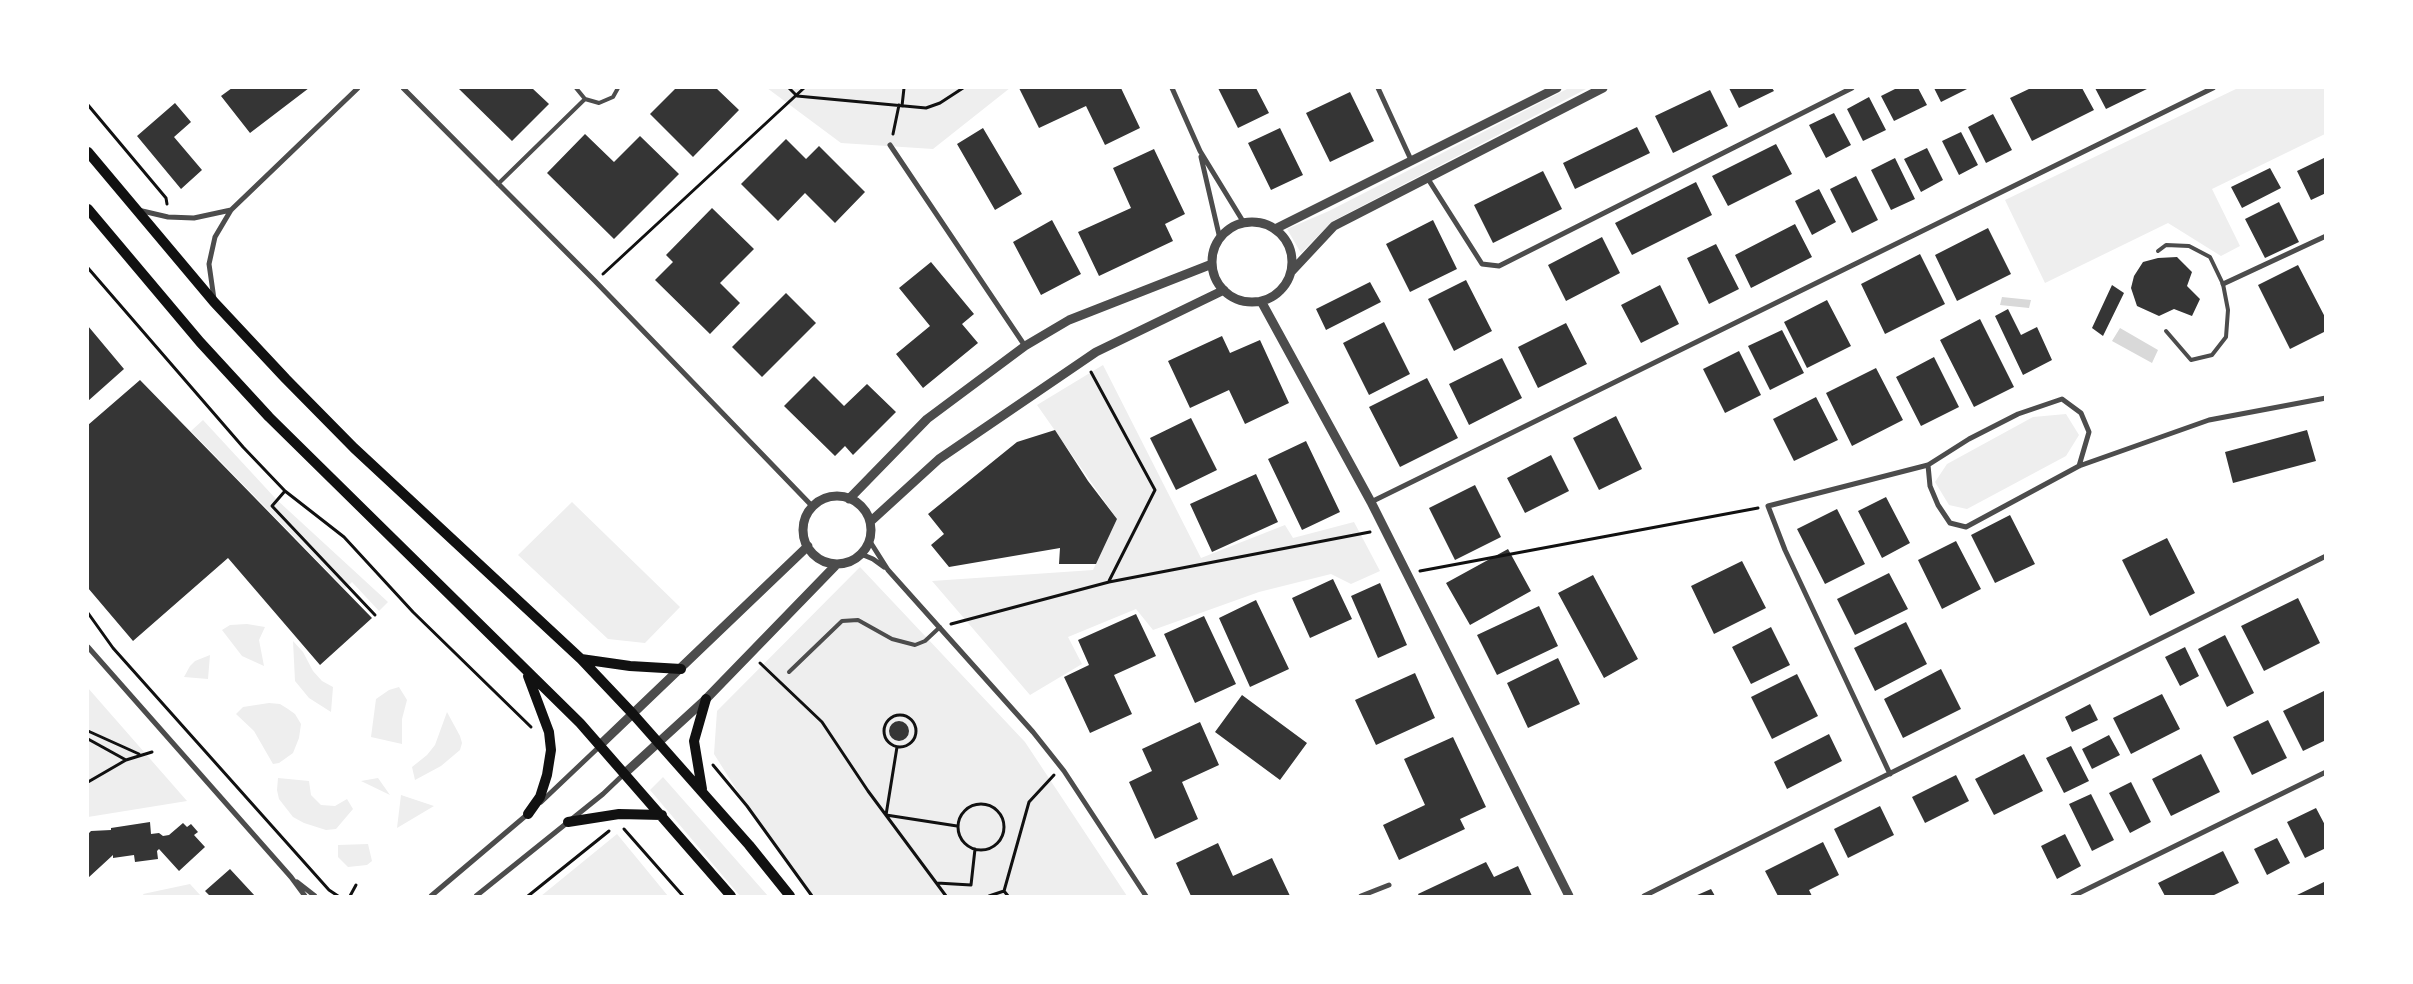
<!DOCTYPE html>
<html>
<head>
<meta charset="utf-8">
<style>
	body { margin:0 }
	#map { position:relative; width:2413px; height:984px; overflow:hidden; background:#fff; font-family:Inter,sans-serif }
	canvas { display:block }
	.frame { position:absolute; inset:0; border:89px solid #fff; pointer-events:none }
</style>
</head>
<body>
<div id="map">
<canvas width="2413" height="984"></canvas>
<div class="frame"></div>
</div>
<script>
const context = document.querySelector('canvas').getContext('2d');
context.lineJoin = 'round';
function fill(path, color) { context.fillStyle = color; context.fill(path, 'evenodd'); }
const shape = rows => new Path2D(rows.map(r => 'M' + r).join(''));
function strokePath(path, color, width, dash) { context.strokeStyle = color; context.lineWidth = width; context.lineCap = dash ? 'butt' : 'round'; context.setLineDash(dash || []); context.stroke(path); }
fill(shape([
	[767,88,1010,88,933,149,841,143],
	[1569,88,1588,88,1333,221,1301,253,1287,229,1329,211],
	[2238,88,2326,89,2325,134,2212,189,2240,246,2221,256,2168,223,2045,283,2005,200],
	[1103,365,1201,558,1285,525,1293,538,1354,522,1380,571,1351,584,1331,574,1259,592,1153,630,1136,609,1068,637,1082,664,1030,695,932,581,1093,570,1117,519,1037,405],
	[2066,414,2079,435,2066,456,1967,509,1949,505,1935,482,1947,464,2033,417],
	[203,420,276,499,388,602,379,611,352,582,345,589,191,431],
	[572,502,680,607,645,643,608,639,518,555],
	[860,567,1025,742,1127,896,812,896,747,806,714,754,717,711],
	[247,624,265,627,259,640,264,666,242,656,222,630,230,625],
	[293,641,303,652,313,671,322,681,333,687,331,712,309,698,295,681],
	[210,655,208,679,184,677,190,666,195,661],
	[399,687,407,700,402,719,402,744,371,737,376,699,389,690],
	[88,688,187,801,88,817],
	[269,703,280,704,288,709,295,714,301,724,299,738,293,753,279,763,273,764,254,731,236,714,243,707],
	[447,712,460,736,462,743,460,750,441,766,415,780,412,767,427,755,435,745],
	[663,777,768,896,740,896,650,790],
	[278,778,309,781,311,795,321,805,335,806,347,799,353,809,336,829,326,830,304,823,293,817,279,799,277,790],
	[378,778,390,795,361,781],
	[401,795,434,806,397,828],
	[617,834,668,896,541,896],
	[368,844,372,861,367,865,348,867,338,857,338,845],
	[190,884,201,896,144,896,143,894]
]), '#eee');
fill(shape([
	[2002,297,2031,300,2029,308,2000,305],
	[2120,328,2158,350,2152,363,2112,341]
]), '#d9d9d9');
fill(shape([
	[232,88,309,88,250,133,221,96],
	[458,88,532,88,549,104,512,141],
	[676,88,716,88,739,110,693,157,650,114],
	[1019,88,1121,88,1140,128,1105,145,1086,106,1039,128],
	[1218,88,1256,88,1269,113,1238,128],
	[1729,88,1772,88,1774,91,1739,108],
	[1897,88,1918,88,1927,105,1894,121,1881,96],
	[1934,88,1969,88,1941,102],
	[2031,88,2082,88,2094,110,2032,141,2010,98],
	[2095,88,2149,88,2106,109],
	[1710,90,1728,126,1673,153,1655,116],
	[1350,92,1374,141,1330,162,1306,113],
	[1869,97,1886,130,1863,141,1847,109],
	[175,103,191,122,174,137,202,170,181,189,137,136],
	[1834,113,1851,145,1826,158,1809,125],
	[1993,114,2012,150,1986,163,1968,127],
	[1637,127,1650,153,1575,189,1563,163],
	[983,128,1022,194,995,210,957,144],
	[1280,128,1303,175,1271,190,1248,143],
	[1961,132,1978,165,1959,175,1942,141],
	[585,134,614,162,640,136,679,174,614,239,547,173],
	[786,139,806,159,819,146,865,192,835,223,805,193,778,221,741,184],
	[1776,144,1792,174,1728,206,1712,176],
	[1927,148,1943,180,1921,192,1904,159],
	[1154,149,1185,214,1165,224,1173,241,1099,276,1078,232,1131,208,1113,168],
	[2326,157,2326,193,2311,200,2297,171],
	[1895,158,1915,199,1891,210,1871,170],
	[2270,168,2281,188,2242,208,2231,187],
	[1543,171,1562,209,1493,243,1474,205],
	[1856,176,1878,220,1852,233,1830,189],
	[1696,182,1712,215,1632,255,1615,223],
	[1819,189,1836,222,1812,235,1795,201],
	[2279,202,2299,242,2265,258,2245,219],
	[712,208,754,249,720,283,740,303,710,334,655,280,673,262,666,255],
	[1052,220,1081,274,1041,295,1013,242],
	[1433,220,1457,269,1410,292,1386,244],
	[1795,224,1812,257,1751,288,1735,255],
	[1988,228,2011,274,1957,301,1935,255],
	[1602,237,1620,273,1566,301,1548,265],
	[1716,244,1739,289,1709,304,1687,258],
	[1920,254,1945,304,1885,334,1861,284],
	[2177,257,2192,272,2187,286,2200,299,2192,316,2174,309,2159,316,2137,306,2131,288,2134,276,2143,262,2158,258],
	[931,262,974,314,962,324,978,343,923,388,896,354,930,326,899,288],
	[2298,265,2326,319,2326,331,2290,349,2258,285],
	[1466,280,1492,331,1454,351,1428,299],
	[1370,282,1381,302,1326,330,1316,309],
	[1660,285,1679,324,1641,343,1621,305],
	[2112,285,2124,293,2103,336,2092,328],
	[786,293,816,323,762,377,732,347],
	[1827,300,1851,346,1807,368,1784,322],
	[2008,309,2021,335,2037,327,2052,360,2023,375,1995,316],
	[1980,319,2014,387,1974,407,1940,340],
	[1384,322,1410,374,1369,395,1343,343],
	[1566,323,1587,364,1538,388,1518,347],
	[88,326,124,369,88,401],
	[1782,330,1804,373,1770,390,1748,346],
	[1222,336,1230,353,1260,340,1289,403,1245,424,1229,390,1190,408,1168,361],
	[1739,351,1761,395,1725,413,1703,369],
	[1934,357,1959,407,1921,426,1896,377],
	[1502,358,1522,398,1469,425,1449,384],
	[1876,368,1903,420,1852,446,1826,393],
	[814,376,844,406,867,384,896,412,853,455,845,446,835,456,784,406],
	[1427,378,1458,438,1400,467,1369,407],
	[140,380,372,618,320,665,228,558,133,641,88,588,88,425],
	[1816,397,1838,440,1794,461,1773,419],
	[1616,416,1642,469,1599,490,1573,438],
	[1191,418,1217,470,1176,490,1150,438],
	[1055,430,1088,481,1117,519,1096,564,1059,564,1060,548,949,567,931,545,944,534,928,514,1017,442],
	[2307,430,2316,461,2233,483,2225,452],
	[1306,441,1340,512,1302,530,1268,459],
	[1551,455,1569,491,1525,513,1507,478],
	[1256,474,1278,522,1212,552,1190,504],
	[1475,485,1501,537,1455,560,1429,508],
	[1886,497,1910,543,1882,558,1858,511],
	[1837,509,1865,564,1825,584,1797,529],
	[2010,515,2035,564,1995,583,1971,535],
	[2167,538,2195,593,2150,616,2122,560],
	[1956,541,1981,589,1942,609,1918,560],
	[1508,549,1531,591,1470,625,1446,583],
	[1742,561,1766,608,1714,634,1691,586],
	[1889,573,1908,609,1855,635,1837,599],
	[1593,575,1638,659,1604,678,1558,593],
	[1333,579,1352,619,1310,638,1292,598],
	[1380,583,1407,645,1378,658,1351,596],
	[2298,598,2320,643,2264,671,2241,626],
	[1256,600,1289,669,1250,687,1219,618],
	[1539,606,1558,646,1497,675,1477,635],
	[1136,614,1156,656,1114,675,1132,714,1090,733,1064,677,1089,665,1078,640],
	[1204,616,1236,684,1195,703,1164,634],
	[1906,622,1927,664,1875,691,1854,648],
	[1771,627,1790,665,1751,684,1732,647],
	[2225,635,2254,693,2227,707,2198,649],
	[2185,647,2199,676,2180,686,2165,657],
	[1558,658,1580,704,1528,728,1507,683],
	[1941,669,1961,709,1903,738,1884,699],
	[1415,673,1435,718,1376,745,1355,700],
	[1797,674,1818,716,1772,739,1751,697],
	[2326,690,2326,740,2303,751,2283,711],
	[2162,694,2180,729,2131,754,2113,718],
	[1242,695,1307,743,1280,780,1215,732],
	[2090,704,2098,720,2072,732,2065,717],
	[2268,720,2287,758,2252,775,2233,737],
	'889 731a10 10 0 1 1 20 0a10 10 0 1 1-20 0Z',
	[1200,722,1219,765,1182,782,1198,819,1155,839,1129,782,1152,771,1142,749],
	[1829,734,1842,761,1787,789,1774,762],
	[2109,735,2120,755,2092,769,2082,749],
	[1453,737,1486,807,1460,819,1465,829,1399,860,1383,825,1425,805,1404,759],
	[2071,746,2089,781,2064,793,2046,758],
	[2024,754,2043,791,1994,815,1975,779],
	[2201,754,2220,792,2171,816,2152,779],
	[1956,775,1969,801,1925,823,1912,797],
	[2131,782,2151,822,2130,833,2109,793],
	[2091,794,2114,840,2092,851,2069,804],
	[1880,806,1894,835,1848,858,1834,829],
	[2316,808,2326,827,2326,848,2305,858,2287,822],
	[150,822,151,834,159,833,163,836,169,835,183,823,187,827,191,824,198,832,194,835,205,847,179,871,159,849,157,851,158,859,135,862,134,855,113,858,113,855,88,878,88,834,91,831,111,830,111,828],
	[2065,834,2081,866,2057,879,2041,846],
	[2277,838,2290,863,2267,875,2254,849],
	[1823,842,1839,875,1809,890,1812,896,1778,896,1765,871],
	[1218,843,1233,876,1272,858,1290,896,1191,896,1176,863],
	[2223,851,2239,883,2212,896,2165,896,2158,883],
	[1486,862,1494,877,1518,866,1532,896,1419,896,1418,894],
	[230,869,255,896,210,896,205,891],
	[2326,881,2326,896,2295,896],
	[1711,889,1715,896,1695,896]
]), '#353535');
strokePath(shape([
	[789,88,797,96,926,108,940,103,963,88],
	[88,105,166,198,167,204],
	[902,106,904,88],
	[893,134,899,105],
	[88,268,243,447,285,491,344,537,413,612,531,727],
	[603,274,804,88],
	[1091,372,1155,490,1109,581],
	[285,491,272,506,375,615],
	[1420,571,1758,508],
	[88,613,113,648,329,890,338,896],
	[951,624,1109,582,1370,532],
	[760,663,822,722,868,791,946,896],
	'884 731a16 16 0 1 1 32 0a16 16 0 1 1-32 0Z',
	[88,731,139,754],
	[88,739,126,760],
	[897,747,886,815,957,826],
	[713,765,747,806,812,896],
	[88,782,126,760,152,752],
	'958 827a23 23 0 1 1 46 0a23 23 0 1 1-46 0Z',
	[624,829,683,896],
	[937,883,971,885,975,849],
	[1004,891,1029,802,1054,775],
	[350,896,356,885],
	[528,896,609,831],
	[989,896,1004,891,1008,896]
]), '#111', 3);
strokePath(shape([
	[576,88,585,99,599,103,613,97,618,88],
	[498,184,585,99],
	[2158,251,2166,245,2189,246,2210,257,2223,284,2228,310,2226,337,2212,355,2191,360,2166,331],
	[789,672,842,621,858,620,892,639,915,645,925,641,940,627]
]), '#4c4c4c', 4);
strokePath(shape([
	[403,88,595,281,813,507],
	[1172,88,1200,151,1244,223],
	[1378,88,1412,162],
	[890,145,1025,346],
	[1201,157,1220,239],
	[1428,179,1482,264,1499,266,1852,88],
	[138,210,168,217,194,218,231,210],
	[2223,284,2326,236],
	[214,299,209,264,215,237,231,210,358,88],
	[1928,465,1930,486,1938,505,1950,523,1966,527,2079,466,2209,420,2326,398],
	[1371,502,2213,88],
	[869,540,888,570,1033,732,1064,771,1146,896],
	[861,554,873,559,884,567],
	[88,647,291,877,305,896],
	[1890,774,1785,550,1768,506,1928,465,1969,439,2018,414,2062,399,2081,413,2089,432,2079,466],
	[541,802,600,746],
	[297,882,315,896],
	[431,896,529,813],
	[476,896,603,794,625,773],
	[1361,896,1389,885],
	[1644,896,2326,556],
	[2073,896,2326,772]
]), '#4c4c4c', 5);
strokePath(shape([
	'1212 262a40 40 0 1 1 80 0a40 40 0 1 1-80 0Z',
	[1275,229,1557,88],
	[1291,272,1334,226,1603,88],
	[1261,301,1371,502,1569,896],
	'803 530a34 34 0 1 1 68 0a34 34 0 1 1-68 0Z',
	[849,499,927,419,1025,346,1069,320,1212,264],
	[870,522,939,459,1096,352,1224,290],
	[600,745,808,546],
	[625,773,706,699,837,564]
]), '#4c4c4c', 9);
strokePath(shape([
	[88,152,214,302,286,379,354,448,581,659,633,714,749,845,790,896],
	[88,209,200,342,269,417,580,723,731,896],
	[581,659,630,666,681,669],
	[702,789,694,741,706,699],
	[528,814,540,797,547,775,551,750,549,732,528,676],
	[568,822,619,814,662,815]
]), '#111', 10);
</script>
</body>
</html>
